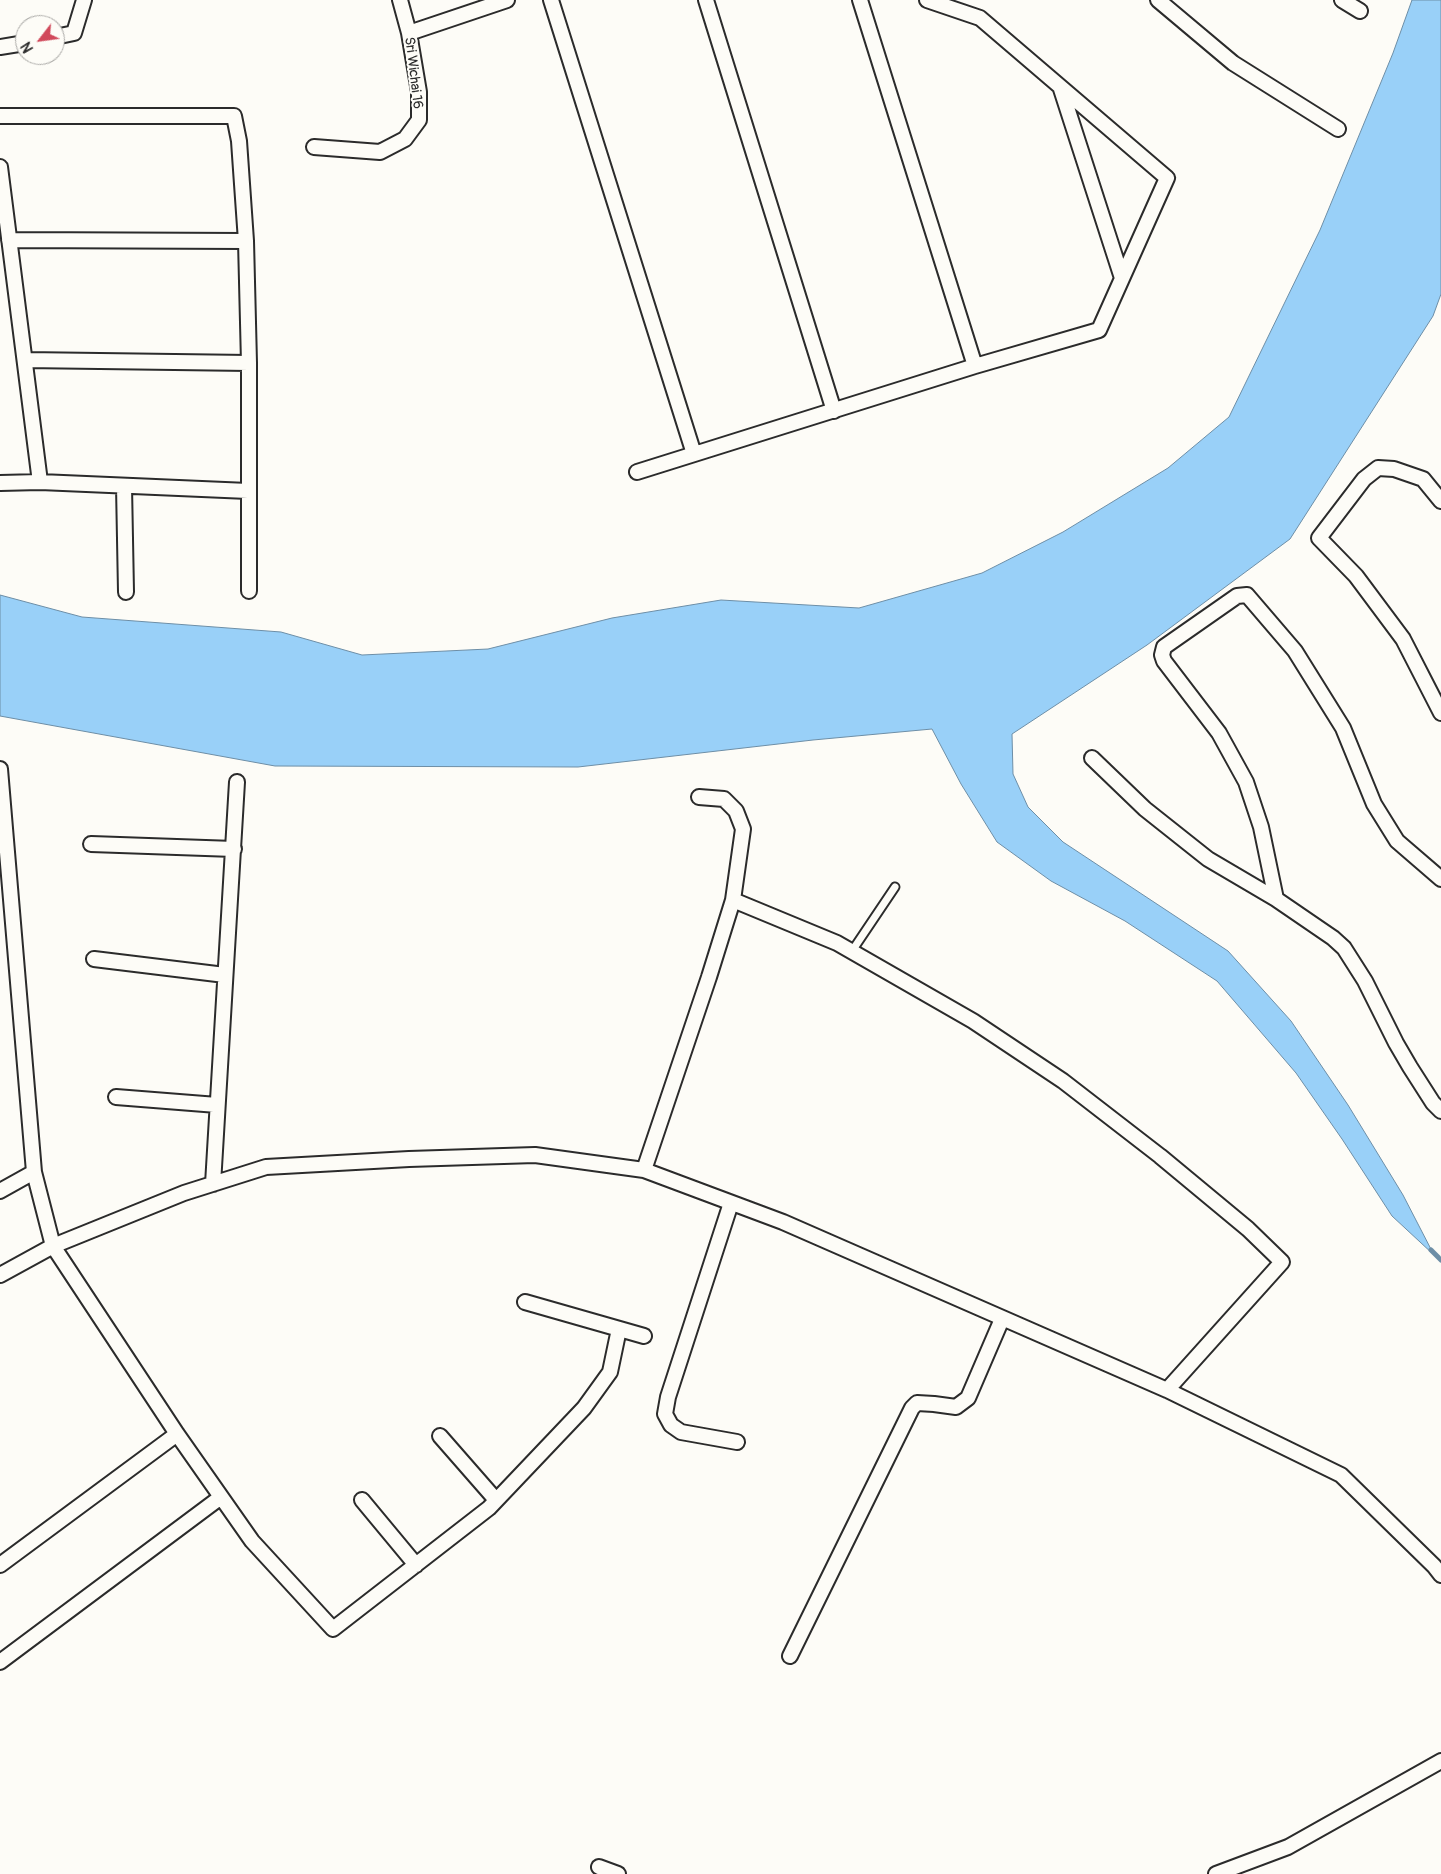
<!DOCTYPE html>
<html>
<head>
<meta charset="utf-8">
<style>
	body { margin:0 }
	#map { position:relative; width:1441px; height:1874px; overflow:hidden; background:#fdfcf7; font-family:Pangolin,sans-serif }
	canvas { display:block }
	.north { position:absolute; left:15px; top:15px; width:50px; height:50px; box-sizing:border-box; background:#fdfcf7; border:1px solid #a9a8a5; border-radius:50%; rotate:240deg; font-size:14px; font-weight:700; line-height:20px; text-align:center; color:#2b2b2b }
	.north::after { content:''; display:block; margin:auto; width:18px; height:22px; background:#d1495b; clip-path:polygon(50% 0,100% 100%,50% 72%,0 100%) }
</style>
</head>
<body>
<div id="map">
<canvas width="1441" height="1874"></canvas>
<div class="north">N</div>
</div>
<script>
const context = document.querySelector('canvas').getContext('2d');
context.lineJoin = 'round';
function fill(path, color) { context.fillStyle = color; context.fill(path, 'evenodd'); }
const shape = rows => new Path2D(rows.map(r => 'M' + r).join(''));
function strokePath(path, color, width, dash) { context.strokeStyle = color; context.lineWidth = width; context.lineCap = dash ? 'butt' : 'round'; context.setLineDash(dash || []); context.stroke(path); }
function write(font, color, halo, rows, align = 'center') {
  context.font = font + ' Pangolin,sans-serif'; context.lineWidth = 4; context.setLineDash([]); context.textBaseline = 'middle'; context.strokeStyle = halo; context.fillStyle = color; for (const [text, x, y, turn = 0] of rows) {
    context.save(); context.translate(x, y); context.rotate((+turn || 0) * Math.PI / 180); context.textAlign = isNaN(turn) ? turn : align; if (halo) context.strokeText(text, 0, 0); context.fillText(text, 0, 0); context.restore();
  }
}
const water = shape([
	[1412,0,1441,0,1441,294,1433,316,1290,539,1147,645,1012,734,1013,774,1028,807,1063,842,1228,951,1291,1021,1348,1105,1403,1195,1434,1255,1392,1216,1342,1139,1296,1073,1217,981,1125,921,1051,881,997,842,961,784,932,729,813,740,578,767,275,766,0,716,0,595,82,617,281,632,362,655,488,649,612,618,721,600,859,608,982,573,1063,532,1168,468,1229,417,1320,230,1393,53,1412,0]
]);
fill(water, '#99d0f8');
strokePath(water, '#6d8ea6', 1);
strokePath(shape([
	[1431,1250,1441,1260]
]), '#6d8ea6', 5);
const lane = shape([
	[852,951,895,887]
]);
const street = shape([
	[551,0,694,454],
	[706,0,834,411],
	[860,0,975,366],
	[1158,0,1233,63,1338,129],
	[1342,0,1360,11],
	[409,33,507,0],
	[55,37,74,33,84,0],
	[0,47,25,43],
	[1061,89,1122,278],
	[0,116,234,116,239,141,246,241,249,363,249,591],
	[314,147,380,152,405,139,419,120,419,92,409,33,400,0],
	[0,167,40,482],
	[9,240,246,241],
	[25,360,249,363],
	[637,472,975,366,1099,330,1167,178,980,18,927,0],
	[0,483,40,482,248,491],
	[124,486,126,592],
	[1441,501,1423,479,1394,469,1378,468,1364,479,1319,538,1356,576,1403,639,1441,713],
	[1092,758,1145,809,1208,859,1276,899,1333,938,1344,948,1365,981,1396,1043,1410,1067,1433,1103,1441,1111],
	[0,769,34,1172,53,1246,177,1434,252,1541,333,1629,489,1508,584,1408,610,1372,619,1329],
	[699,797,724,799,736,811,743,829,733,900,837,943,973,1021,1063,1081,1160,1156,1248,1229,1282,1262,1167,1390],
	[91,844,234,849],
	[1276,899,1261,827,1246,782,1219,733,1164,661,1162,655,1164,647,1237,596,1247,595,1295,651,1343,728,1374,804,1397,841,1441,879],
	[94,959,225,975],
	[116,1097,217,1105],
	[644,1170,709,977,733,900],
	[213,1184,237,782],
	[0,1191,34,1172],
	[731,1203,668,1397,665,1414,671,1425,681,1432,737,1442],
	[0,1275,53,1246,184,1193,266,1167,409,1159,535,1155,644,1170,783,1222,1167,1390,1341,1475,1434,1566,1441,1575],
	[525,1302,644,1336],
	[440,1436,496,1500],
	[362,1500,416,1565],
	[0,1565,177,1434],
	[790,1656,912,1408,917,1403,934,1404,956,1407,968,1398,1002,1319],
	[0,1662,221,1497],
	[599,1867,618,1874],
	[1216,1874,1288,1847,1441,1761]
]);
strokePath(lane, '#2b2b2b', 11);
strokePath(street, '#2b2b2b', 18);
strokePath(lane, '#fdfcf7', 7);
strokePath(street, '#fdfcf7', 14);
write('14px', '#2b2b2b', '#fdfcf7', [
	["Sri Wichai 16",413,73,83]
]);
</script>
</body>
</html>
